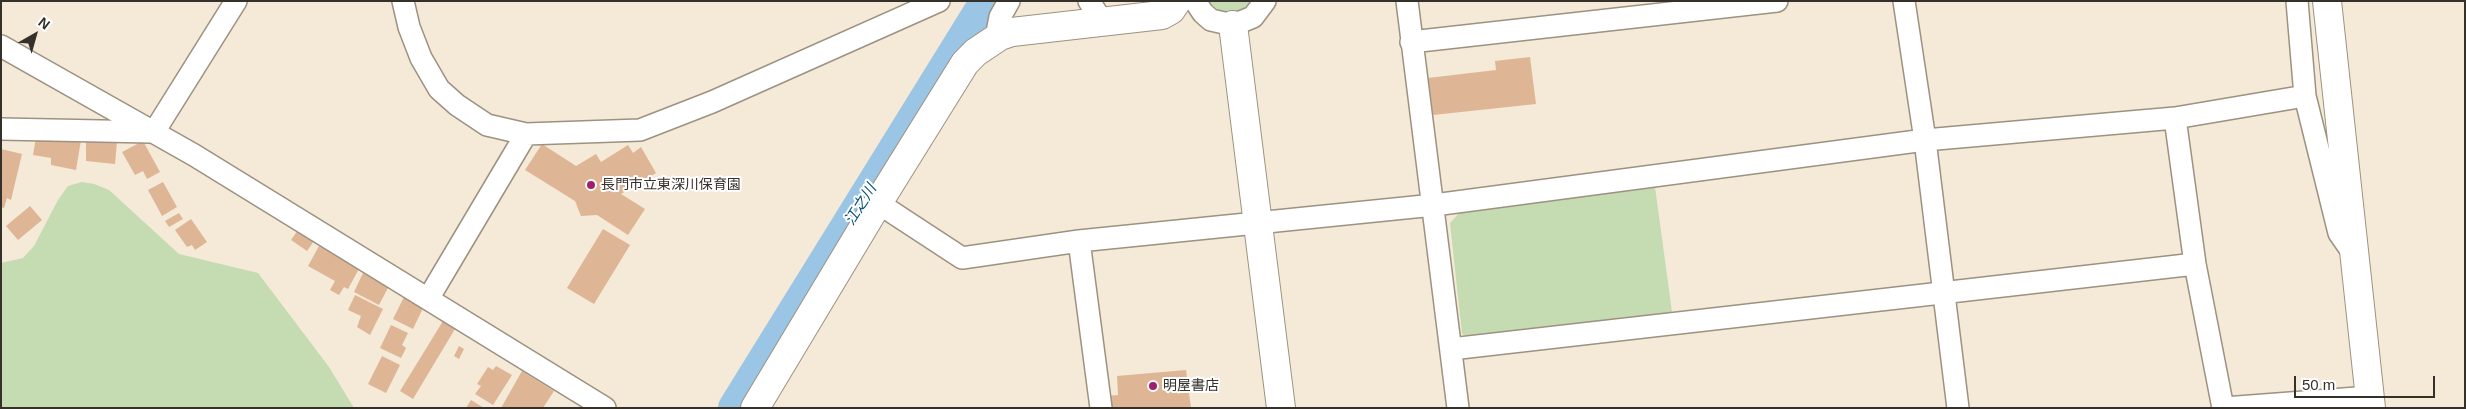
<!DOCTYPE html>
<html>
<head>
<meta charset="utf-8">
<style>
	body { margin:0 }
	#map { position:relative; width:2466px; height:409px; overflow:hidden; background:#f5e9d7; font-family:Arial,sans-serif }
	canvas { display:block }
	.frame { position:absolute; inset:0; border:2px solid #353029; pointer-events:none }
	.north { position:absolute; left:10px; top:10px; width:50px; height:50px; -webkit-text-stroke:4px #fff; paint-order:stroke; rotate:38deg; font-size:14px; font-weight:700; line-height:20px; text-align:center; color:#353029 }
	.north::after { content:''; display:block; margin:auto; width:18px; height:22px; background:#353029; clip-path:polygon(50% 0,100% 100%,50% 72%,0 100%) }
	.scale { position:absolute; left:2294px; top:376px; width:141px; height:22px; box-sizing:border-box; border:2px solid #353029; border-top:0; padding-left:6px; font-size:15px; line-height:18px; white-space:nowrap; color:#353029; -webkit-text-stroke:4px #fff; paint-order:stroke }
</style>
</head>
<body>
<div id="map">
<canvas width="2466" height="409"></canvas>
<div class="frame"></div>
<div class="north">N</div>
<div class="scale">50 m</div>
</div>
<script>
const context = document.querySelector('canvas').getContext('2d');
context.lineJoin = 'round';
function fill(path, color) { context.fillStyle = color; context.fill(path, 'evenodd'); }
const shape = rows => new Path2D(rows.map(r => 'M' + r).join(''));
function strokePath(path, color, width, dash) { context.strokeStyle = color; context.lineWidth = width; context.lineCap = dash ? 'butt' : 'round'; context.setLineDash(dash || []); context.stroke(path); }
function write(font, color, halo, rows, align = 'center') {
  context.font = font + ' Arial,"Noto Sans JP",sans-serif'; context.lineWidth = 4; context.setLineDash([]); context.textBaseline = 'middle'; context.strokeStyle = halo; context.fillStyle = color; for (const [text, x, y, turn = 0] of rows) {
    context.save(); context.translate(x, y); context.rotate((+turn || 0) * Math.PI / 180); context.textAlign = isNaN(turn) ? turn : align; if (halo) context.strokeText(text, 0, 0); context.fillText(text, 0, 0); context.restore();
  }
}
fill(shape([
	[1208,1,1251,1,1242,10,1231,13,1218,10],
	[82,182,94,184,109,190,179,254,258,273,329,367,354,408,1,408,1,263,23,258,34,246,58,200,68,186],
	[1655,187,1672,312,1472,338,1462,334,1450,223,1459,213]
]), '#c5dbb2');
strokePath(shape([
	[735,408,987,1]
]), '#9ac5e5', 34);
fill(shape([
	[1530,57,1536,104,1433,115,1428,78,1496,70,1495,61],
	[37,132,81,140,76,170,51,165,51,158,33,155],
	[86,139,117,141,115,164,86,161],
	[143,141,160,172,147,179,143,171,135,175,122,152],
	[542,144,576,166,596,154,601,162,628,145,633,153,641,147,656,173,621,194,645,209,628,235,597,215,581,216,575,201,525,170],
	[1,149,22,154,11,200,7,198,4,208,1,207],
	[163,182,177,207,162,216,148,190],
	[30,206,42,220,18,240,6,226],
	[179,213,183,219,169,227,165,221],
	[191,219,207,242,195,250,192,245,187,247,175,230],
	[603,229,630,245,594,304,567,288],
	[298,230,314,241,307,251,291,240],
	[319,246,360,267,348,289,344,287,339,295,330,290,335,281,308,266],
	[363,273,390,284,379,305,354,292],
	[355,295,383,309,370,335,357,327,361,316,348,310],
	[404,297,424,306,413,329,393,319],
	[443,321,455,329,413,399,400,391],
	[391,325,408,333,402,345,406,348,401,358,380,348],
	[459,346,464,349,459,359,454,356],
	[382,356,400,365,386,393,368,384],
	[496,366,512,375,493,405,475,394,481,386,477,384,488,367,493,370],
	[1186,370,1191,408,1109,408,1108,396,1118,395,1117,376],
	[522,371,554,391,543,408,501,408],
	[471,400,484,408,466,408]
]), '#deb695');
const minor = shape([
	[403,1,409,27,421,58,439,89,457,105,487,125,526,134,428,299],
	[1089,1,1102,21],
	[1195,1,1203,13,1211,20,1233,25,1253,17,1265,1],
	[1407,1,1458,408],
	[1904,1,1925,140,1958,408],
	[2297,1,2305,96,2339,233,2353,253],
	[1000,36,998,27,1000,17,1009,1],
	[1411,42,1777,1],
	[1,46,194,155,605,408],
	[2175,118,2195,264,2223,408],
	[1,129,151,132],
	[154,132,236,1],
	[526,134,640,130,712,102,939,1],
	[878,203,962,258,1079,241,1434,205,1925,140,2175,118,2305,96],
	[1079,241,1101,408],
	[1451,349,2195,264],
	[2224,408,2370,397]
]);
const tertiary = shape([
	[2327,1,2371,408],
	[1233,25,1281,408],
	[755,408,878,203,965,63,976,52,1000,36,1012,32,1162,15,1171,10,1177,1]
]);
strokePath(minor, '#9d9181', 24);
strokePath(tertiary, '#9d9181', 30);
strokePath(minor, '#fff', 21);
strokePath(tertiary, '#fff', 28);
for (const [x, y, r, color] of [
	[591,185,5,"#a31f6c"],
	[1153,386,5,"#a31f6c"]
]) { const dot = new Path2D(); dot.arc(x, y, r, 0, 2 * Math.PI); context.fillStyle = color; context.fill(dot); strokePath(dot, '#fff', 2); }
write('14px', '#353029', '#fff', [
	["長門市立東深川保育園",601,185],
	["明屋書店",1163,386]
], 'left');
write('italic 15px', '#024f77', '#fff', [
	["江之川",861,205,-58]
]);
</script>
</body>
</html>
